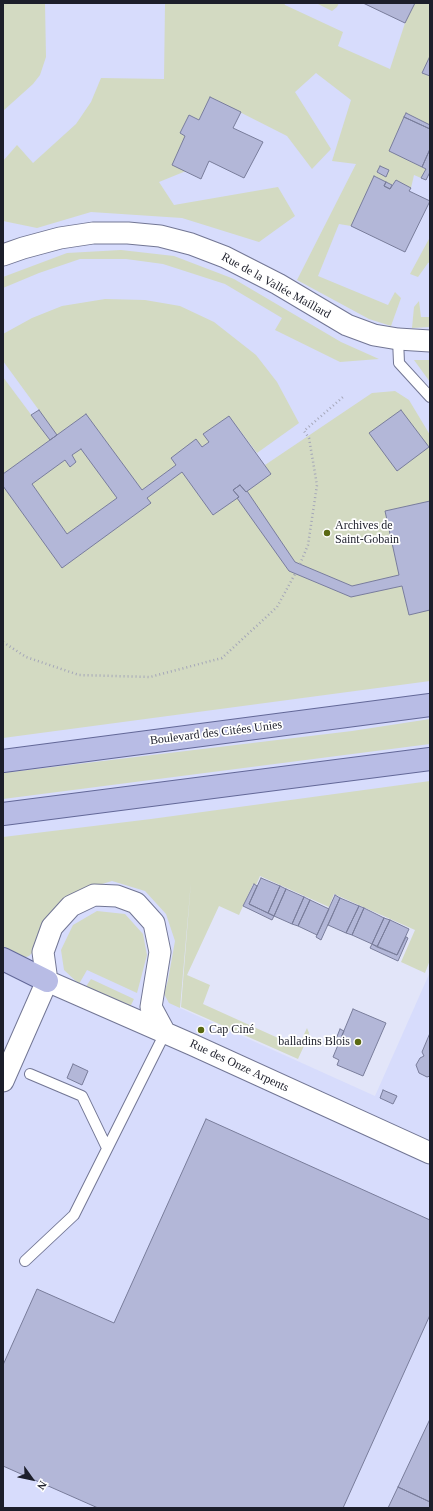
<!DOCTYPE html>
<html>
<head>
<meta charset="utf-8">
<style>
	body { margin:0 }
	#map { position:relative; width:433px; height:1511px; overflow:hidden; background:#e2e5f9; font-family:Georgia,serif }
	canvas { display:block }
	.frame { position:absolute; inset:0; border:4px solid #1c1e2a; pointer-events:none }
	.north { position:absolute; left:12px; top:1459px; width:40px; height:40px; -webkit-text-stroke:3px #fff; paint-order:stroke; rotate:123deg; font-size:11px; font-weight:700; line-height:16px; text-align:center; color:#1c1e2a }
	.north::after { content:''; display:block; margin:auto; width:14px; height:18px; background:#1c1e2a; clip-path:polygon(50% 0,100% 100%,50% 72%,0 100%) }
</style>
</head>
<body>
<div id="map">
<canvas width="433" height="1511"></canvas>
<div class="frame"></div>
<div class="north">N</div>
</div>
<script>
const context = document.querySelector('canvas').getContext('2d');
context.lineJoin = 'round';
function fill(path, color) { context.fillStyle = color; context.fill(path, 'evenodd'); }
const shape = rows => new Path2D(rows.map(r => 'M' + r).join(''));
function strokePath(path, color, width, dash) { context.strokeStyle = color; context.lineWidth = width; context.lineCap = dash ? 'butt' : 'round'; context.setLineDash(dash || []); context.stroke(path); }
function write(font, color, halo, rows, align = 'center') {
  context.font = font + ' Georgia,serif'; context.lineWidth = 3.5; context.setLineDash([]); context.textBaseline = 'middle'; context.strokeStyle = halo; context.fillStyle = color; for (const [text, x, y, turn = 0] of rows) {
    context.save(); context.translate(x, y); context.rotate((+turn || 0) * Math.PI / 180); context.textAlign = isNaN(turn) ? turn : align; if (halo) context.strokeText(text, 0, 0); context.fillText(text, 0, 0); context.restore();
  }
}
fill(shape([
	[3,3,430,3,430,795,195,827,180,1008,375,1096,430,972,430,1508,3,1508]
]), '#d7dcfc');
fill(shape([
	[3,3,45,3,46,57,40,75,33,84,3,111],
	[165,3,284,3,285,5,343,32,338,46,390,69,405,23,415,3,430,3,430,56,422,73,430,76,430,125,406,113,389,151,426,169,421,178,414,175,411,188,396,180,392,185,374,176,351,226,339,224,318,276,388,305,395,292,401,298,391,326,369,319,297,280,356,164,332,161,351,100,316,73,295,92,331,149,312,169,287,136,210,97,199,120,189,115,180,133,185,136,186,171,159,182,174,205,278,187,295,216,259,242,182,218,91,212,37,228,3,221,3,161,17,145,33,163,76,124,91,102,101,78,164,79],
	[316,3,339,3,337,7,332,11],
	[430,237,430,262,428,263,418,277,410,274],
	[121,250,174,256,234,279,341,342,379,359,340,362,275,330,282,318,225,284,163,264,126,259,80,259,39,273,3,288,3,277,67,253],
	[105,299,145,300,180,306,214,322,256,355,277,382,299,423,257,453,229,416,204,434,209,442,202,447,196,440,171,458,176,465,142,490,86,414,57,435,3,361,3,334,32,318,62,306],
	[419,301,421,317,430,317,430,327,412,328,414,307],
	[414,360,430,360,430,382],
	[3,377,50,440,3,474],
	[395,391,409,400,430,435,430,501,385,511,399,575,352,586,295,562,247,491,271,474,265,465,372,393],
	[81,449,117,498,67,534,32,484,65,460,70,467,76,462,72,455],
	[182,472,213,515,237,498,289,571,351,597,402,586,409,615,430,610,430,681,3,738,3,486,62,568,151,503,147,498],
	[430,719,430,744,3,799,3,773,352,731],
	[430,781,430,960,425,973,401,962,415,930,334,894,329,907,260,876,256,885,253,884,239,915,219,906,187,975,210,985,203,1004,298,1047,307,1028,309,1033,308,1037,298,1059,181,1007,191,881,180,1008,169,1003,164,994,168,980,175,941,166,914,145,891,112,881,79,891,52,911,38,936,35,950,29,956,23,958,3,946,3,837,151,819],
	[97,911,125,914,143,934,147,955,137,993,87,970,79,984,64,970,61,950,73,925],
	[91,979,134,999,131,1005,124,1006,85,988]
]), '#d3dac2');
const building = shape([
	[363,3,415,3,405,23,363,3],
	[430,56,430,76,422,73,430,56],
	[210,97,241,112,233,128,263,142,244,178,209,161,201,179,172,165,185,136,180,133,189,115,199,120,210,97],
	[406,113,430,125,430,129,404,117,406,113],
	[404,117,430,129,430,149,422,167,389,151,404,117],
	[430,149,430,172,426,180,421,178,426,169,422,167,430,149],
	[380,166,389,170,386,177,377,172,380,166],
	[374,176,386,182,384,186,390,189,396,180,411,188,409,191,430,201,405,252,351,226,374,176],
	[386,182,392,185,390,189,384,186,386,182],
	[39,410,57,435,50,440,31,415,39,410],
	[401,410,429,447,397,471,369,433,401,410],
	[86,414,142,490,176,465,171,458,196,439,202,447,209,442,203,434,229,416,271,474,246,492,240,485,233,490,239,497,213,515,182,472,147,498,151,503,62,568,3,486,3,474,86,414],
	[81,449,117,498,67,534,32,484,65,460,70,467,76,462,72,455,81,449],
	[240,485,246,492,247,491,295,562,352,586,399,575,385,511,430,501,430,610,409,615,402,586,351,597,289,571,237,498,239,497,233,490,240,485],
	[261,878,280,886,268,913,249,904,261,878],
	[254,884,257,886,249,904,274,916,272,920,243,906,254,884],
	[280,886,286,889,274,916,268,913,280,886],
	[286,889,304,897,292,924,274,916,286,889],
	[335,895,340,898,321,940,316,937,335,895],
	[304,897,310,900,298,926,292,924,304,897],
	[340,898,359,906,346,933,328,925,340,898],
	[310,900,329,909,317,935,298,926,310,900],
	[359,906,364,908,352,935,346,933,359,906],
	[364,908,384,918,372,944,352,935,364,908],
	[384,918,390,920,377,947,372,944,384,918],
	[390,920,409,929,397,955,377,947,390,920],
	[406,937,408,938,398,961,370,948,372,944,397,955,406,937],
	[353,1009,386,1023,363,1076,337,1065,339,1060,333,1057,353,1009],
	[340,1029,344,1031,340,1040,336,1039,340,1029],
	[430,1033,430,1076,427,1077,419,1073,416,1065,420,1058,424,1056,422,1052,430,1033],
	[73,1064,88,1071,82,1085,67,1078,73,1064],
	[383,1090,397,1096,393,1104,380,1098,383,1090],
	[206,1119,430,1220,430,1315,343,1508,98,1508,3,1466,3,1365,37,1289,114,1323,206,1119],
	[430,1419,430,1502,398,1487,430,1419],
	[398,1487,430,1502,430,1508,388,1508,398,1487]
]);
fill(building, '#b3b7d8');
strokePath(building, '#797d9b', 1);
const service = shape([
	[398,339,399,363,430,397],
	[30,1074,82,1096,107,1148],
	[25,1261,74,1215,165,1033]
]);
const minor = shape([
	[3,255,23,248,60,238,93,233,128,233,160,236,191,244,225,257,278,284,347,325,374,335,398,339,430,341],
	[47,981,193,1045,430,1153],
	[3,1081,47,981,43,952,52,927,71,906,94,895,117,896,136,903,154,923,160,952,151,1007,165,1033]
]);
const primary = shape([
	[3,761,430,705],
	[3,814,430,759],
	[3,959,47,981]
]);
strokePath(service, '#727694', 12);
strokePath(minor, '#727694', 23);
strokePath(primary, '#636898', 24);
strokePath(shape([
	[300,564,308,545,317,485,309,438,304,431,343,397],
	[3,642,26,657,79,675,150,677,222,658,277,607,295,574]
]), '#a4a6b8', 2.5, [1, 3]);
strokePath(service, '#fff', 10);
strokePath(minor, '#fff', 21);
strokePath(primary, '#b8bce5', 22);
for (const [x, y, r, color] of [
	[327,533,4,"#5a6913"],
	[201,1030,4,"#5a6913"],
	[358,1042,4,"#5a6913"]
]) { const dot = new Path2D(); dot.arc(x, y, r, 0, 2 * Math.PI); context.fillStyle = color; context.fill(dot); strokePath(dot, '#fff', 1.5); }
write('12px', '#1c1e2a', '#fff', [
	["Rue de la Vallée Maillard",276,286,29],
	["Boulevard des Citées Unies",216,733,-7],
	["Rue des Onze Arpents",239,1066,25]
]);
write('12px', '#1c1e2a', '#fff', [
	["Archives de",335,526],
	["Saint-Gobain",335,540],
	["Cap Ciné",209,1030],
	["balladins Blois",350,1042,"right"]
], 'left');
</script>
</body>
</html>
